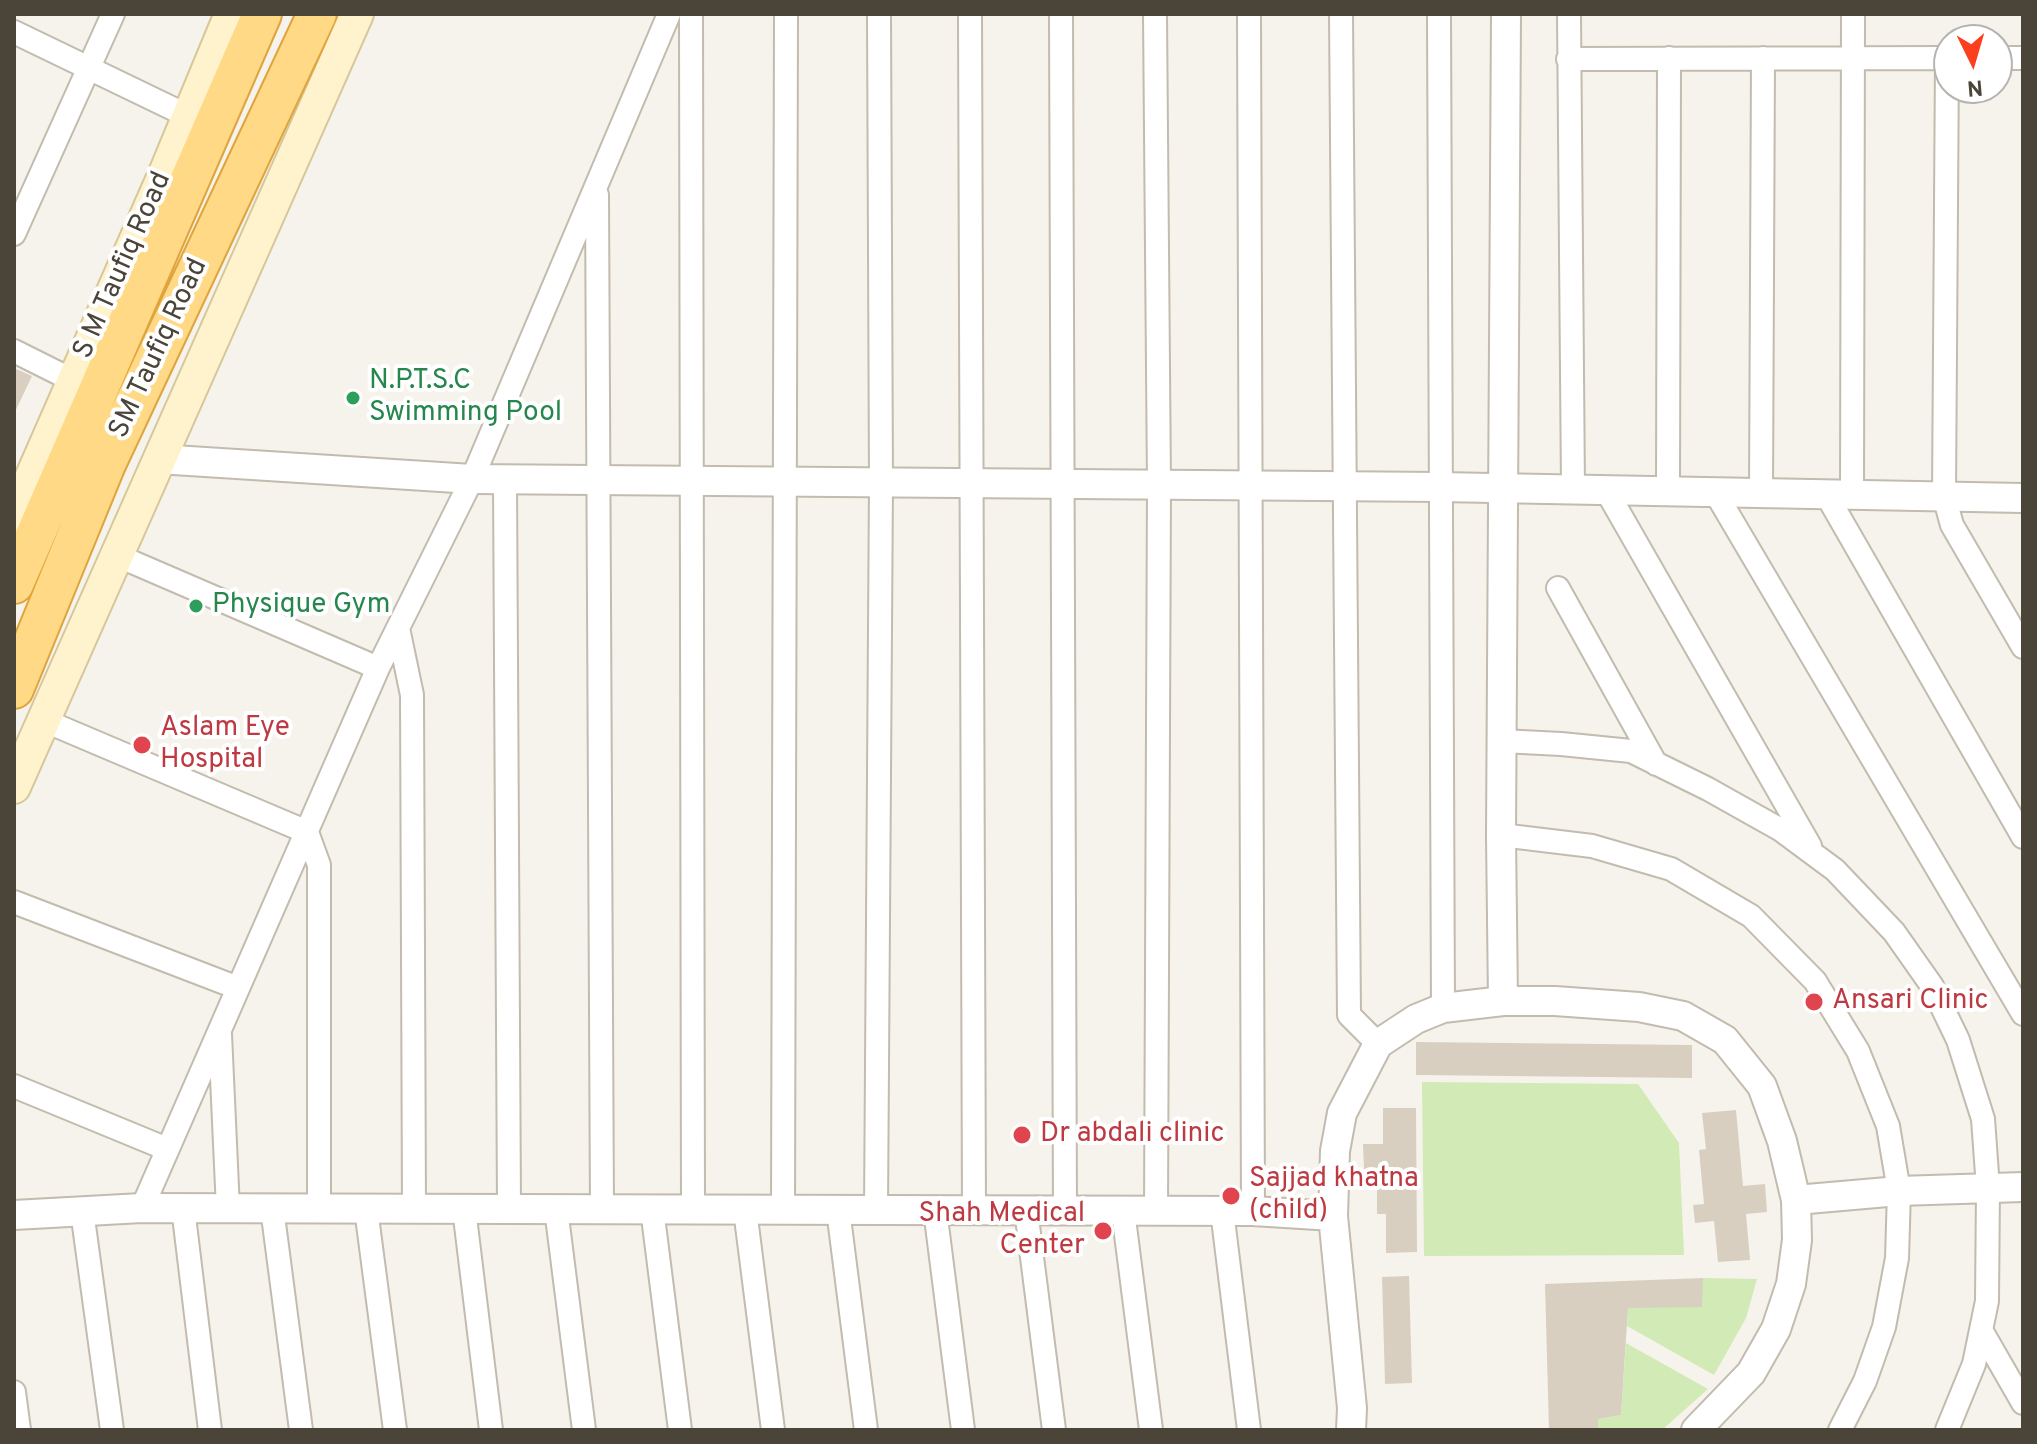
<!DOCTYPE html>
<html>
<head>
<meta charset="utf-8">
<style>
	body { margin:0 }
	#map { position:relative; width:2037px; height:1444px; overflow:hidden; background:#f6f3ec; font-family:Overpass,sans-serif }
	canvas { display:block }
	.frame { position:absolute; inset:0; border:16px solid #4b4439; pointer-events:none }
	.north { position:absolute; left:1933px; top:24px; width:80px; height:80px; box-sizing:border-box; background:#fff; border:2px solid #b7b4b0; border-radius:50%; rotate:175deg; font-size:22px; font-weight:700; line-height:32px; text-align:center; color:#4b4439 }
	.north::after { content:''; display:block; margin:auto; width:28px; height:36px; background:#fc3f1d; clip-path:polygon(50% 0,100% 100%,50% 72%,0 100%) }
</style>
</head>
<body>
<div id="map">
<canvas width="2037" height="1444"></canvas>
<div class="frame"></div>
<div class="north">N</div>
</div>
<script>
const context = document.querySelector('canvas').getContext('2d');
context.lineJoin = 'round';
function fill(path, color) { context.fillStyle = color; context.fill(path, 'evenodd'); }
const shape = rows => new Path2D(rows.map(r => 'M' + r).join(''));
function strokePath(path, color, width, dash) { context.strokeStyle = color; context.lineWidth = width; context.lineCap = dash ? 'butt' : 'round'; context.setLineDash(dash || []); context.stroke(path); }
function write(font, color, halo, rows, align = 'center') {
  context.font = font + ' Overpass,sans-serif'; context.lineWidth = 8; context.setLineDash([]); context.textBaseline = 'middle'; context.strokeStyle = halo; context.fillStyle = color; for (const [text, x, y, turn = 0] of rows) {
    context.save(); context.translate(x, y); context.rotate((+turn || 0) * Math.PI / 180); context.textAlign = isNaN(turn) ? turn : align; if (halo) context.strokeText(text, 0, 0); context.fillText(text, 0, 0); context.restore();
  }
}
fill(shape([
	[1422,1082,1638,1084,1679,1143,1684,1255,1424,1256],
	[1703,1278,1757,1279,1746,1318,1714,1375,1627,1326,1628,1308],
	[1626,1343,1708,1389,1662,1430,1598,1430,1598,1419,1621,1415]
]), '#d2eab5');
fill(shape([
	[14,368,32,376,14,414],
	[1416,1042,1692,1045,1692,1078,1416,1075],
	[1383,1108,1416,1108,1417,1252,1386,1253,1386,1214,1377,1214,1377,1169,1364,1169,1363,1144,1383,1144],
	[1736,1110,1743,1186,1765,1184,1767,1212,1746,1214,1750,1260,1718,1262,1714,1221,1695,1223,1693,1205,1704,1204,1699,1150,1706,1149,1702,1113],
	[1409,1276,1412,1383,1385,1384,1382,1277],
	[1703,1278,1702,1307,1628,1308,1621,1415,1598,1419,1598,1430,1549,1430,1545,1284]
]), '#d8cfc1');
const minor = shape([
	[691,14,693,1209],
	[970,14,974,1210],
	[1061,14,1065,1210],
	[1155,14,1159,485,1156,1211],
	[1249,14,1253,1211],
	[1341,14,1349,1015,1378,1044],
	[1439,14,1443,1008],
	[1569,14,1573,489],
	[14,32,188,116],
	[1947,58,1944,496,1952,525,2023,647],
	[1997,58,2023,58],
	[1568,59,1949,58],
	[597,195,602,1210],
	[14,234,113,14],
	[14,351,74,381],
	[505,480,509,1208],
	[1606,490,1810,846],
	[1668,491,1669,58],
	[1715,492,2023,1014],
	[1761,493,1763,58],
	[1826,494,2023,837],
	[1852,495,1853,14],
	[116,555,378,668],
	[1558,588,1656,764],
	[398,628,412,695,414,1209],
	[43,720,307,832,319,865,319,1208],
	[1502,741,1561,744,1631,751,1708,789,1781,830,1835,870,1894,932,1932,986,1958,1040,1983,1119,1988,1188,1987,1301,1974,1364,1947,1430],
	[1501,835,1592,846,1671,869,1751,916,1815,981,1858,1051,1888,1126,1899,1191,1897,1258,1884,1327,1865,1381,1840,1430],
	[14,902,238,988],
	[220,1034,228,1209],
	[14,1086,167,1149],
	[142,1208,378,668,472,479,669,14],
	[183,1208,210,1430],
	[272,1208,301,1430],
	[366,1209,395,1430],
	[464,1209,491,1430],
	[556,1209,584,1430],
	[652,1209,680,1430],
	[745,1210,773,1430],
	[783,1210,786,14],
	[838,1210,866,1430],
	[876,1210,881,483,879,14],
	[935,1210,963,1430],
	[1026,1210,1054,1430],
	[82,1211,112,1430],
	[1123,1211,1151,1430],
	[1222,1211,1249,1430],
	[1981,1330,2023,1403],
	[14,1392,19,1430]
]);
const tertiary = shape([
	[158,459,472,479,1440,487,2023,498],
	[1503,1001,1501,835,1506,14],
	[1796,1200,1899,1191,2023,1187],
	[14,1215,142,1208,1253,1211,1333,1216],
	[1351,1430,1352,1408,1333,1216,1335,1151,1342,1113,1378,1044,1416,1019,1443,1008,1503,1001,1555,1001,1639,1007,1683,1016,1725,1040,1762,1086,1782,1141,1796,1200,1797,1240,1791,1284,1776,1329,1751,1373,1696,1430]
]);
const secondary = shape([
	[14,517,166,171,231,14],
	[14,787,357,14]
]);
const trunk = shape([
	[14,584,262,14],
	[14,689,106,464,317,14]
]);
strokePath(minor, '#c2bbae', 26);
strokePath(tertiary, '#c2bbae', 32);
strokePath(secondary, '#d6c79b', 36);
strokePath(trunk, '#e0a43c', 42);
strokePath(minor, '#fff', 22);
strokePath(tertiary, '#fff', 28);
strokePath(secondary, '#fff3cd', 32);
strokePath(trunk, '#ffd985', 38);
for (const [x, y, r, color] of [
	[353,398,8,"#2e9e5b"],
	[196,606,8,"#2e9e5b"],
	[142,745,10,"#e0444e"],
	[1814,1002,10,"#e0444e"],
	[1022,1135,10,"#e0444e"],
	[1231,1196,10,"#e0444e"],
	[1103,1231,10,"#e0444e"]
]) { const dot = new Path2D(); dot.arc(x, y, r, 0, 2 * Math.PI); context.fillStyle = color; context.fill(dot); strokePath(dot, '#fff', 3); }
write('28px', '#4b4439', '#fff', [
	["S M Taufiq Road",124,266,-66],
	["SM Taufiq Road",160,349,-65]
]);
write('28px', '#27864d', '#fff', [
	["N.P.T.S.C",369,382],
	["Swimming Pool",369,414],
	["Physique Gym",212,606]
], 'left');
write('28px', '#be3a42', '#fff', [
	["Aslam Eye",160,729],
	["Hospital",160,761],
	["Ansari Clinic",1832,1002],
	["Dr abdali clinic",1040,1135],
	["Sajjad khatna",1249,1180],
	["(child)",1249,1212],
	["Shah Medical",1085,1215,"right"],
	["Center",1085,1247,"right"]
], 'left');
</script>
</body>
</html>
